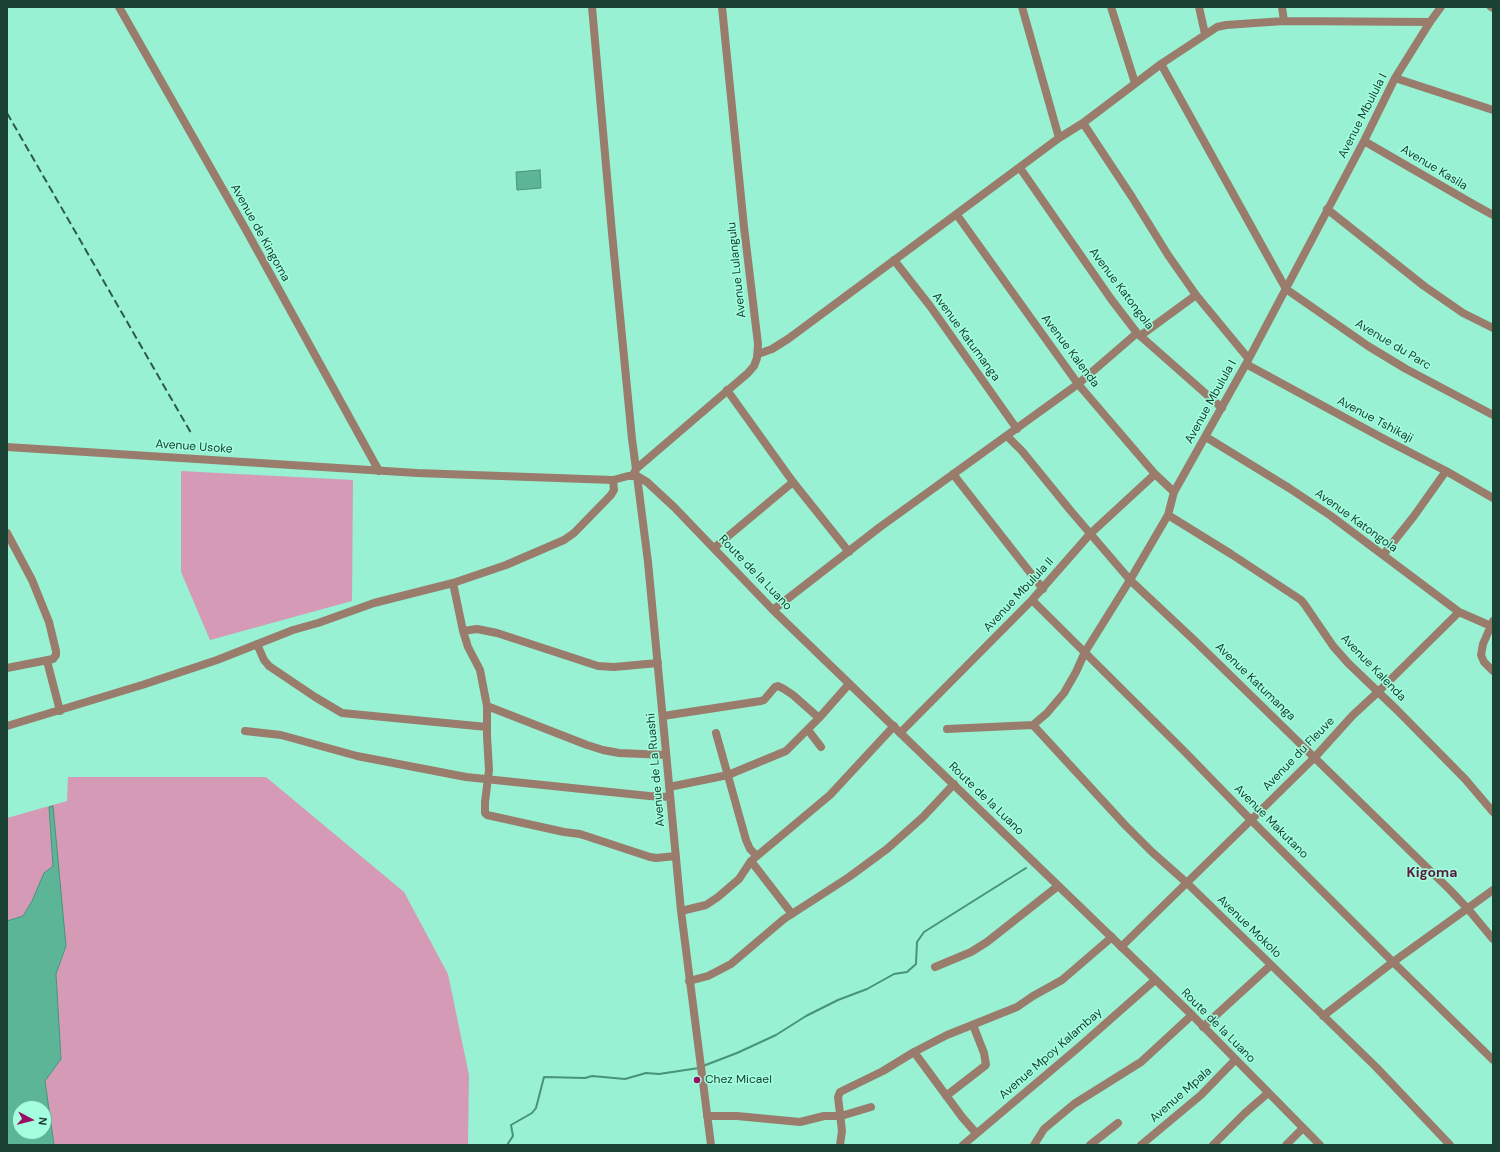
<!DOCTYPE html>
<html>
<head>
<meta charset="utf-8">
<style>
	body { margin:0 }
	#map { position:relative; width:1500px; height:1152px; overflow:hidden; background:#97f1d2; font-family:"DM Sans",sans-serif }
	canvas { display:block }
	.frame { position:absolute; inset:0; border:8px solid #1a4134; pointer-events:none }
	.north { position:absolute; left:12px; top:1100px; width:40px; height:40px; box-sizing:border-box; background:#a4ffdf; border:1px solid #6db39b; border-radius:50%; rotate:97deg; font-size:11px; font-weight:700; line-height:16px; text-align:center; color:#1a4134 }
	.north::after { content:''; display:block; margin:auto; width:14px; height:18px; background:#981064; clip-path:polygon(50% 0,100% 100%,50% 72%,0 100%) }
</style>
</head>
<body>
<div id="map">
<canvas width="1500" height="1152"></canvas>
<div class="frame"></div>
<div class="north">N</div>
</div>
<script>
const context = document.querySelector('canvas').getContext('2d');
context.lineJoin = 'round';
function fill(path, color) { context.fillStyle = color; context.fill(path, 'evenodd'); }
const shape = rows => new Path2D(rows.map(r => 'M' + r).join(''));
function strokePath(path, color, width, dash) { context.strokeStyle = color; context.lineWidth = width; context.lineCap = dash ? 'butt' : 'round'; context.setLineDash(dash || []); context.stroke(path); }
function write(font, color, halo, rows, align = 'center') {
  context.font = font + ' "DM Sans",sans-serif'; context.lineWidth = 3; context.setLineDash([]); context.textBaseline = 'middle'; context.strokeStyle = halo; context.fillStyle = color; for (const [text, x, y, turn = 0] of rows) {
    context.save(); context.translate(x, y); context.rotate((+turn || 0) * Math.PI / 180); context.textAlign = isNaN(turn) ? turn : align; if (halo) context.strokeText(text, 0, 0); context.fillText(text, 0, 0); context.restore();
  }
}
fill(shape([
	[181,471,353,480,352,601,210,640,181,572],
	[68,777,266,777,404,892,448,974,469,1075,468,1145,54,1145,45,1081,61,1059,56,974,66,946,49,807,53,866,23,916,7,921,7,818,67,801]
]), '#d59bb6');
const water = shape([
	[540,170,541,188,517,190,516,172,540,170],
	[53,806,66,946,56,974,61,1059,45,1081,54,1145,7,1145,7,921,23,916,32,901,44,873,53,866,49,807,53,806],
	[20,1108,44,1108,44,1132,20,1132,20,1108]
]);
fill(water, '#5db598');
strokePath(water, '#49927a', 1);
strokePath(shape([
	[703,1066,737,1053,776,1035,806,1016,838,1000,867,989,894,974,907,972,916,964,917,942,924,932,1026,868],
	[507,1145,513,1136,511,1125,532,1113,536,1108,544,1077,585,1078,592,1076,625,1079,646,1073,659,1074,699,1068]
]), '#49927a', 2);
strokePath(shape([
	[592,7,612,233,632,439,636,469],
	[1022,7,1059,138],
	[1111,7,1135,83],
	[1199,7,1205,34],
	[1282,7,1284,21],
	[1491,7,1493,8],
	[1161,64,1286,289,1368,346,1406,369,1493,415],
	[1395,78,1493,110],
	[1083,123,1132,197,1168,255,1196,295,1248,358],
	[1364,141,1473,204,1493,215],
	[1020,168,1111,299,1137,333,1222,408],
	[1327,209,1424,286,1463,313,1493,328],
	[957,215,1078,384,1155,474,1174,492],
	[894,260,930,306,1017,429],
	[1140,336,1196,295],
	[758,354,772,349,788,339,1059,138,1083,123,1161,64,1217,27,1226,25,1284,21,1430,22],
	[1246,364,1386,440,1446,471,1493,498],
	[727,390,793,482,849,552],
	[1007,436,1022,451,1070,510,1130,580,1194,640,1450,890,1468,909,1493,939],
	[1206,437,1289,488,1331,516,1459,612,1491,626],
	[953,474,1043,589],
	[637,476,648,562,681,911,711,1145],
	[1168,515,1231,554,1301,600,1305,605,1333,646,1348,663,1397,710,1465,779,1493,812],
	[7,533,32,580,49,622,56,651,56,655,53,659,7,668],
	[714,548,793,482],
	[1383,555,1414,516,1446,471],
	[453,583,463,631,468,647,480,670,487,706,487,736,489,770,485,802,485,813,487,815,564,832,580,834,650,857,656,858,676,856],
	[1032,600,1185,752,1251,820,1393,962,1493,1060],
	[773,610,880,527,1078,384,1137,333],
	[1493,621,1483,644,1481,655,1484,662,1493,671],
	[463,631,477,629,497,633,598,666,614,667,658,663],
	[257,644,264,660,269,666,315,697,342,713,487,727],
	[47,661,60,711],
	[487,706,587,745,603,750,619,753,666,755],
	[663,716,761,701,764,700,775,687,778,686,784,689,793,695,819,718],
	[1033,725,1125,825,1152,852,1187,883,1376,1067,1450,1145],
	[7,726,142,685,217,660,293,630,318,623,374,603,453,583,506,565,564,540,574,533,611,495,614,490,613,480],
	[947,729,1033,725,1047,713,1064,693,1076,672,1085,652,1130,580,1168,515,1174,492,1246,364,1364,141,1395,78,1430,22,1441,7],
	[808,730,821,747],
	[245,731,281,735,357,756,466,777,649,796,670,797],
	[716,733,746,840,750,849,757,856],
	[900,733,1032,600,1090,534,1155,474],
	[669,787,728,775,786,751,819,718,849,684],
	[751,861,792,914],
	[681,911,706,905,718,897,739,879,751,861,830,795,894,726],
	[1121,947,1251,820,1315,757,1353,715,1378,692,1459,612],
	[935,967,971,952,987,942,1058,886],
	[689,981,708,976,731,964,784,919,849,877,887,849,923,817,954,784],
	[1323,1016,1393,962,1493,890],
	[1203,1027,1271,965],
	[914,1052,962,1117,976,1133],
	[946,1096,986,1065,984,1053,973,1025],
	[707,1116,737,1116,800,1122,824,1116,841,1116,871,1107],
	[840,1145,842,1131,838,1097,840,1092,883,1071,914,1052,947,1035,1017,1007,1033,996,1062,980,1112,937],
	[963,1145,1079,1047,1155,980],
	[1034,1145,1044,1129,1074,1104,1141,1062,1192,1015],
	[1090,1145,1118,1123],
	[1141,1145,1201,1095,1235,1060],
	[1213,1145,1245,1113,1268,1093],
	[1286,1145,1303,1128]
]), '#9a7c6c', 8);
strokePath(shape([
	[119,7,246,230,379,471],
	[7,447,417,473,613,480,628,476,637,476,647,482,674,507,773,610,1192,1015,1320,1145],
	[633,475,636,469,748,373,754,366,757,358,758,344,744,227,722,7]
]), '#9a7c6c', 8);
strokePath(shape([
	[7,113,191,433]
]), '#2c5b4b', 2, [8, 4]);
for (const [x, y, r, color] of [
	[697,1080,4,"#981064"]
]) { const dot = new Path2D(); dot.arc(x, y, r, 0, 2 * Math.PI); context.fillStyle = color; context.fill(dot); strokePath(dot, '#a4ffdf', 1.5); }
write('12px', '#1a4134', '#a4ffdf', [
	["Avenue Mbulula I",1363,116,-63],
	["Avenue Kasila",1434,168,31],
	["Avenue de Kingoma",260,233,61],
	["Avenue Lulangulu",737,270,-96],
	["Avenue Katongola",1121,289,53],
	["Avenue Katumanga",966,337,54],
	["Avenue du Parc",1393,345,31],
	["Avenue Kalenda",1070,351,53],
	["Avenue Mbulula I",1211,402,-61],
	["Avenue Tshikaji",1375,420,28],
	["Avenue Usoke",194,447,4],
	["Avenue Katongola",1356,521,36],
	["Route de la Luano",755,573,46],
	["Avenue Mbulula II",1019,595,-47],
	["Avenue Kalenda",1373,668,46],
	["Avenue Katumanga",1255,682,44],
	["Avenue du Fleuve",1299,754,-46],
	["Avenue de La Ruashi",656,770,-95],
	["Route de la Luano",986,799,44],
	["Avenue Makutano",1271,822,45],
	["Avenue Mokolo",1249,927,44],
	["Route de la Luano",1218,1026,45],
	["Avenue Mpoy Kalambay",1051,1054,-41],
	["Avenue Mpala",1181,1095,-41]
]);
write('12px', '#1a4134', '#a4ffdf', [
	["Chez Micael",705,1080]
], 'left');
write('bold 14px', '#5a1b3d', '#a4ffdf', [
	["Kigoma",1432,873]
]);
</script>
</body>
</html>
